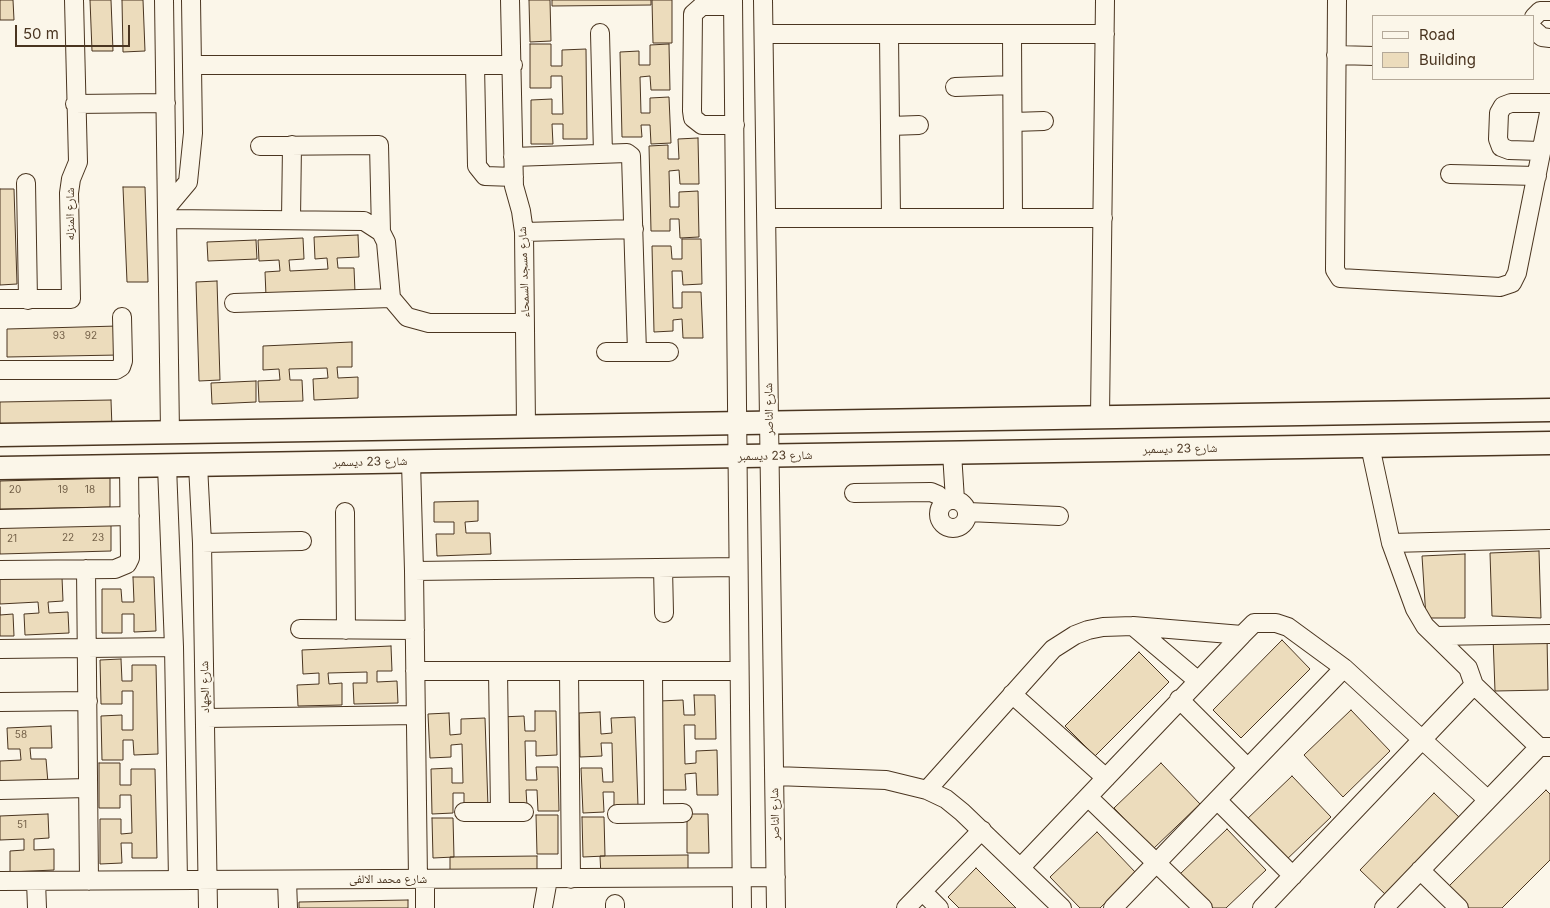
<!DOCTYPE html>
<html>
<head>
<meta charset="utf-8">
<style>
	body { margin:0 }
	#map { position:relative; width:1550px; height:908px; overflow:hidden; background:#fbf6e9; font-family:Inter,sans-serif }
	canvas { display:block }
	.legend { position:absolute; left:1372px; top:15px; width:162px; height:65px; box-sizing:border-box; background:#fbf6e9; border:1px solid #b4a999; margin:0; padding:6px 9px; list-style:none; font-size:15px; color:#4a3520 }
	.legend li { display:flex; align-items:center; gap:10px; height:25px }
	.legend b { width:25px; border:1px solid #b4a999 }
	.scale { position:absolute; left:15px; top:25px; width:115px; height:22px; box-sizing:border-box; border:2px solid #4a3520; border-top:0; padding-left:6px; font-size:15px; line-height:18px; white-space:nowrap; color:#4a3520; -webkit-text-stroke:4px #fbf6e9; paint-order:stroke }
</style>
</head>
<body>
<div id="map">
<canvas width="1550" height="908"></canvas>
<ul class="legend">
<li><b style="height:6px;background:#fbf6e9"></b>Road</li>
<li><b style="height:14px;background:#ecdcbc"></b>Building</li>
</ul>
<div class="scale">50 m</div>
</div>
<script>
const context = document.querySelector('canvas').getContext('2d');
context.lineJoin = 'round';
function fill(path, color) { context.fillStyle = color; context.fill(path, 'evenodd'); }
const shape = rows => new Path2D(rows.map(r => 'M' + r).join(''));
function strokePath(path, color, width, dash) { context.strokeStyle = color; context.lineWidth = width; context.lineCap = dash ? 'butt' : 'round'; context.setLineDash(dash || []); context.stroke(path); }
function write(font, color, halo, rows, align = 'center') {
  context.font = font + ' Inter,"Noto Naskh Arabic",sans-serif'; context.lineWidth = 4; context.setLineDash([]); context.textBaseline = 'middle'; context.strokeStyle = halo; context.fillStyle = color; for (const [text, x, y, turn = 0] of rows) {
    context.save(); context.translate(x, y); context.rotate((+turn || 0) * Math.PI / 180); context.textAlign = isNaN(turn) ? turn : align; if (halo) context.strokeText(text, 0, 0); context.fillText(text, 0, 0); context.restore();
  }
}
const building = shape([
	[0,0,13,0,14,20,0,20,0,0],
	[90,0,111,0,113,51,92,51,90,0],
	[122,0,143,0,145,51,123,52,122,0],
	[529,0,550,0,551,41,530,42,529,0],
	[552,0,651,0,651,5,552,6,552,0],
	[652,0,672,0,672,43,653,43,652,0],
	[530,44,551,44,551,66,562,66,562,50,586,49,587,139,563,139,563,124,552,124,553,144,531,144,531,100,552,99,552,114,563,114,562,76,551,76,551,88,530,88,530,44],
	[669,44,670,90,651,90,650,76,640,77,641,113,650,113,650,98,669,97,671,143,651,144,650,125,641,125,642,137,622,137,620,52,639,51,639,65,650,65,650,45,669,44],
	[698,138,699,184,680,184,679,170,669,171,670,207,679,207,679,192,698,191,699,237,680,238,679,219,670,219,670,231,651,231,649,146,668,145,668,159,679,159,678,139,698,138],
	[123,187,145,187,148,282,127,282,123,187],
	[0,189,14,189,17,284,0,285,0,189],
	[358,235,359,257,337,258,338,268,354,268,355,292,266,296,265,272,280,271,279,260,259,261,258,240,303,238,304,259,289,260,290,271,328,269,327,258,315,259,314,237,358,235],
	[682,239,701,239,702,284,683,285,682,271,672,271,673,308,682,308,682,292,701,292,703,338,683,338,682,319,673,320,673,331,654,332,652,246,671,246,672,259,682,259,682,239],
	[256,240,257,259,208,261,207,242,256,240],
	[217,281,220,380,199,381,196,282,217,281],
	[118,326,119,355,7,357,7,329,118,326],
	[352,342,352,367,337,367,338,378,358,377,358,398,314,400,313,379,328,378,327,368,289,369,290,380,302,380,303,401,259,402,258,381,280,380,279,369,263,370,263,346,352,342],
	[256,381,256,402,212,404,211,383,256,381],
	[111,400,112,428,0,431,0,402,111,400],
	[110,478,110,507,0,509,0,481,110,478],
	[478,501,478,521,465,522,466,533,490,533,491,554,437,556,436,534,454,534,454,522,434,522,434,502,478,501],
	[111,523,111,551,0,554,0,525,111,523],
	[1539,551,1541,618,1492,616,1490,553,1539,551],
	[1465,554,1465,618,1426,618,1422,556,1465,554],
	[62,577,63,601,48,602,49,613,68,612,69,633,25,635,24,614,39,613,38,602,0,604,0,579,62,577],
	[133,577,154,577,156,631,134,632,134,614,122,614,122,633,102,633,102,589,121,589,122,602,134,602,133,577],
	[0,607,0,615,13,614,14,636,0,636,0,607],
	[1493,637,1547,637,1548,690,1495,691,1493,637],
	[1282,640,1310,669,1241,738,1213,710,1282,640],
	[391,646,392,671,377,671,377,682,397,681,398,703,354,704,353,683,367,683,367,672,328,673,329,684,342,683,342,705,298,706,297,685,319,684,319,673,303,674,302,650,391,646],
	[1139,652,1169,682,1095,756,1065,726,1139,652],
	[121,659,122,681,132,681,132,665,156,665,158,754,134,755,133,740,123,740,123,760,102,760,101,716,122,715,122,730,133,730,133,691,122,691,122,704,101,704,100,660,121,659],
	[694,695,715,695,716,739,695,739,695,725,684,725,685,764,696,763,696,751,717,750,718,795,697,795,696,773,685,774,686,790,662,790,659,701,683,700,684,715,695,715,694,695],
	[1351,710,1390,751,1343,797,1304,755,1351,710],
	[535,711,556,711,557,755,536,756,536,741,525,741,526,780,537,780,536,767,558,767,559,811,538,811,537,790,526,790,527,806,503,806,500,717,524,716,525,731,535,731,535,711],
	[600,712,601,734,612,733,611,718,635,717,638,806,614,807,614,792,603,792,604,812,583,813,581,768,602,768,603,782,613,782,612,743,601,743,602,756,580,757,579,713,600,712],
	[449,713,450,735,461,734,461,719,485,718,488,807,464,808,464,793,453,793,453,813,432,814,431,769,452,768,452,783,463,783,462,744,451,745,451,757,430,758,428,714,449,713],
	[51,726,52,748,30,748,31,759,46,759,48,783,0,785,0,761,21,760,20,749,8,749,7,728,51,726],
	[99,763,120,763,120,785,131,785,131,769,155,769,157,858,132,858,132,843,121,843,122,863,100,864,100,819,121,819,121,834,132,833,131,795,120,795,120,808,99,808,99,763],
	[1161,763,1200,804,1153,849,1114,808,1161,763],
	[1292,776,1331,817,1284,862,1245,821,1292,776],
	[1546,790,1550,794,1550,860,1502,908,1467,908,1447,888,1546,790],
	[1434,793,1461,819,1387,896,1360,870,1434,793],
	[48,814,49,838,34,839,34,850,54,849,54,870,10,872,10,851,24,850,24,839,0,840,0,816,48,814],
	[687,814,708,814,709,853,687,853,687,814],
	[536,815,558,815,558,854,537,854,536,815],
	[582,817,604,817,605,856,583,857,582,817],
	[432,818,453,818,454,857,433,858,432,818],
	[1227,829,1266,870,1226,908,1213,908,1180,874,1227,829],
	[1097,832,1136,873,1100,908,1080,908,1050,877,1097,832],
	[688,855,688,876,601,877,600,856,688,855],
	[537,856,537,877,450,878,450,857,537,856],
	[976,868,1016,908,959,908,948,897,976,868],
	[408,900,408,908,299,908,299,902,408,900]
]);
fill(building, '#ecdcbc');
strokePath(building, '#4a3520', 1);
const minor = shape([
	[164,0,170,432],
	[510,0,514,186,521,211,524,232,526,426],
	[733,0,742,908],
	[763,0,776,908],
	[1337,0,1335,270,1340,278,1500,287,1512,283,1517,273,1550,108],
	[733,6,702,6,693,14,692,111,693,118,702,125,735,125],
	[1534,17,1540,11,1550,11],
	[1534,30,1542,37,1550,38],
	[600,33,603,154],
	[764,34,1105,34],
	[1012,34,1013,218],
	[889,35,891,218],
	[1336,55,1374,56],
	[192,65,513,65],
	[475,65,477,166,485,176,514,177],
	[955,87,1012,85],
	[75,104,166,103],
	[1013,122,1044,121],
	[890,126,919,125],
	[260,146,379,145,381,232],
	[1541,151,1509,150,1501,147,1498,139,1499,113,1503,106,1511,103,1550,103],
	[513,157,627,153,631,156,637,352],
	[1450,174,1537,176],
	[26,183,28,300],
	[167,207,188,182,193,133,191,0],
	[767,218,1103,218],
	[168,219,364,221,381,232,386,242,391,298,407,317,429,323,525,323],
	[291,219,292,145],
	[524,232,634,229],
	[0,299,71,299,69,193,71,179,78,162,74,0],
	[234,303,391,298],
	[606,352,669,352],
	[0,370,116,370,121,367,123,361,122,317],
	[1100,417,1105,0],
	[1370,446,1391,543,1415,609,1425,626,1468,668,1474,685,1539,747,1550,747],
	[952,453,955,500],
	[411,462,414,571,418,879],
	[198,465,202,543,208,908],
	[167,466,174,647,178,880],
	[854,493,931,492,938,495,945,502],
	'939 514a14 14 0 1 1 28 0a14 14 0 1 1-28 0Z',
	[345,512,346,630],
	[968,512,1059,516],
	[0,519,130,516],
	[202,543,302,541],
	[1391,543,1550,539],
	[663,568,664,613],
	[86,569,89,881],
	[0,570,115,569,127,564,130,558,129,466],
	[414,571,738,567],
	[1133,626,1197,680],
	[300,629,415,630],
	[1436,636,1550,634],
	[0,649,174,647],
	[415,671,739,671],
	[498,671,500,812],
	[569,671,571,879],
	[653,671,654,813],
	[1012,694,1106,778],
	[1179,699,1248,768],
	[0,702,88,701],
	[206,718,416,715],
	[775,776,886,780,927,790,946,799,962,812,1062,908],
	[0,790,88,788],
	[927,790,1053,649,1075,635,1088,630,1103,627,1133,626,1242,635,1254,623,1276,623,1288,627,1344,668],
	[1088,797,1203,908],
	[1217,800,1293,876],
	[464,812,524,812],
	[617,814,683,813],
	[1021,867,1242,635],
	[1420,870,1459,908],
	[425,879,425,908],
	[287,880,288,908],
	[0,881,776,877],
	[36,881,37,908],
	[923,892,939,908],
	[543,907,548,879],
	[615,908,615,904],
	[906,908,982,830],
	[1113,908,1344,668,1488,800],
	[1262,908,1474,685],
	[1384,908,1539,747]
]);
const major = shape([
	[0,435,1550,410],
	[0,468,1550,443]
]);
strokePath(minor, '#4a3520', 20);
strokePath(major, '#4a3520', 25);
strokePath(minor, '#fbf6e9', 18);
strokePath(major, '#fbf6e9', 22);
write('10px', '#725f47', null, [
	["93",59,336],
	["92",91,336],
	["20",15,490],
	["19",63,490],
	["18",90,490],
	["22",68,538],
	["23",98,538],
	["21",12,539],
	["58",21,735],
	["51",22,825]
]);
write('12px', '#4a3520', '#fbf6e9', [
	["شارع المنزله",70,214,-90],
	["شارع مسجد السمحاء",524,272,-92],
	["شارع الناصر",769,409,-91],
	["شارع 23 ديسمبر",1180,449,-1],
	["شارع 23 ديسمبر",775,456,-1],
	["شارع 23 ديسمبر",370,462,-1],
	["شارع الجهاد",205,687,-91],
	["شارع الناصر",775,814,-91],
	["شارع محمد الالفى",388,879]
]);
</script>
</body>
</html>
